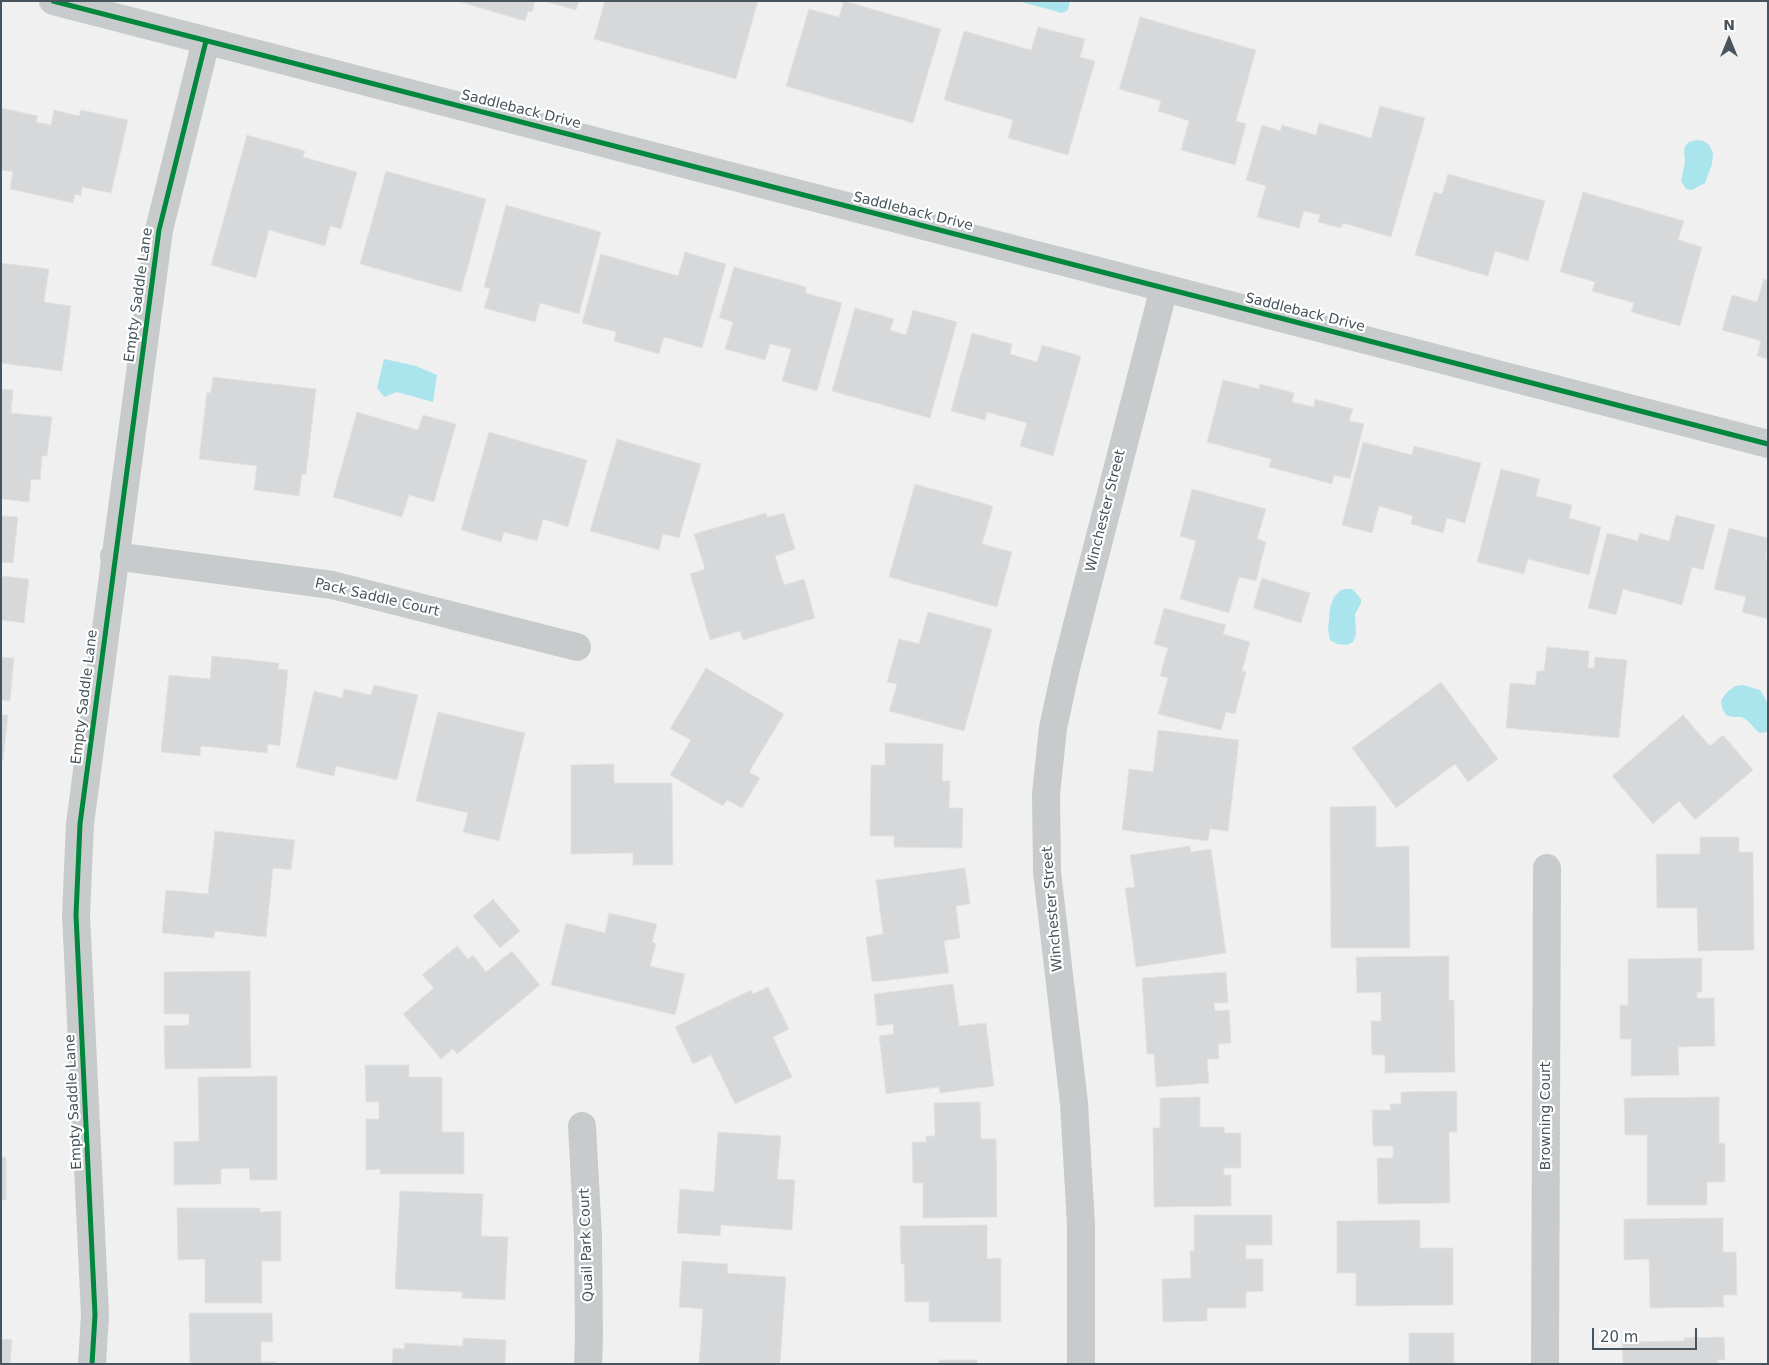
<!DOCTYPE html>
<html>
<head>
<meta charset="utf-8">
<style>
	body { margin:0 }
	#map { position:relative; width:1769px; height:1365px; overflow:hidden; background:#f1f0f0; font-family:"DejaVu Sans",sans-serif }
	canvas { display:block }
	.frame { position:absolute; inset:0; border:2px solid #47545d; pointer-events:none }
	.north { position:absolute; left:1704px; top:15px; width:50px; height:50px; -webkit-text-stroke:4px #fff; paint-order:stroke; rotate:0deg; font-size:14px; font-weight:700; line-height:20px; text-align:center; color:#47545d }
	.north::after { content:''; display:block; margin:auto; width:18px; height:22px; background:#47545d; clip-path:polygon(50% 0,100% 100%,50% 72%,0 100%) }
	.scale { position:absolute; left:1592px; top:1328px; width:105px; height:22px; box-sizing:border-box; border:2px solid #47545d; border-top:0; padding-left:6px; font-size:15px; line-height:18px; white-space:nowrap; color:#47545d; -webkit-text-stroke:4px #fff; paint-order:stroke }
</style>
</head>
<body>
<div id="map">
<canvas width="1769" height="1365"></canvas>
<div class="frame"></div>
<div class="north">N</div>
<div class="scale">20 m</div>
</div>
<script>
const context = document.querySelector('canvas').getContext('2d');
context.lineJoin = 'round';
function fill(path, color) { context.fillStyle = color; context.fill(path, 'evenodd'); }
const shape = rows => new Path2D(rows.map(r => 'M' + r).join(''));
function strokePath(path, color, width, dash) { context.strokeStyle = color; context.lineWidth = width; context.lineCap = dash ? 'butt' : 'round'; context.setLineDash(dash || []); context.stroke(path); }
function write(font, color, halo, rows, align = 'center') {
  context.font = font + ' "DejaVu Sans",sans-serif'; context.lineWidth = 4.5; context.setLineDash([]); context.textBaseline = 'middle'; context.strokeStyle = halo; context.fillStyle = color; for (const [text, x, y, turn = 0] of rows) {
    context.save(); context.translate(x, y); context.rotate((+turn || 0) * Math.PI / 180); context.textAlign = isNaN(turn) ? turn : align; if (halo) context.strokeText(text, 0, 0); context.fillText(text, 0, 0); context.restore();
  }
}
fill(shape([
	[1018,1,1070,1,1068,10,1062,13],
	[1696,140,1704,141,1709,145,1713,153,1712,164,1705,183,1692,190,1686,189,1681,181,1685,163,1684,151,1685,146,1689,142],
	[384,359,416,366,437,375,433,402,397,392,384,397,377,388],
	[1345,589,1352,589,1355,592,1361,599,1361,603,1355,614,1356,635,1353,642,1347,645,1337,644,1330,640,1328,630,1330,608,1334,597,1341,590],
	[1743,685,1760,690,1768,703,1768,732,1759,733,1749,722,1742,717,1733,717,1726,715,1722,708,1721,701,1726,693,1735,686]
]), '#aae4ed');
const building = shape([
	[457,1,535,1,532,12,528,11,525,21,457,1],
	[544,1,579,1,576,10,544,1],
	[605,1,758,1,736,79,594,39,605,1],
	[844,1,941,29,913,123,786,86,809,9,839,17,844,1],
	[1140,17,1256,50,1236,121,1246,124,1235,165,1181,150,1189,121,1158,111,1161,101,1119,89,1140,17],
	[1038,27,1085,39,1080,57,1095,61,1068,155,1008,138,1013,120,944,100,964,31,1031,50,1038,27],
	[1380,106,1425,118,1391,237,1343,223,1341,228,1318,222,1320,215,1304,211,1299,228,1257,217,1266,186,1246,180,1262,125,1280,131,1282,125,1316,135,1319,123,1371,138,1380,106],
	[1,108,38,116,36,122,51,125,54,110,79,116,81,110,128,120,111,193,82,187,81,196,75,194,73,203,10,189,13,172,1,170,1,108],
	[247,135,305,151,303,157,357,172,341,229,330,226,325,246,269,230,256,278,211,265,247,135],
	[386,171,486,199,461,292,360,264,386,171],
	[1448,174,1545,201,1528,261,1495,251,1488,276,1415,255,1434,192,1442,194,1448,174],
	[1583,192,1684,221,1678,240,1702,247,1680,326,1631,312,1634,303,1592,291,1595,282,1560,272,1583,192],
	[506,205,601,232,579,314,540,303,535,322,484,308,490,289,484,287,506,205],
	[685,252,726,264,702,348,664,337,659,354,614,341,616,332,582,323,601,254,678,276,685,252],
	[1,263,49,269,44,302,71,306,62,371,1,363,1,263],
	[734,267,806,287,806,293,842,303,817,391,782,381,791,349,770,344,765,360,725,349,733,322,719,318,734,267],
	[1764,279,1768,280,1768,359,1757,356,1761,341,1722,330,1732,295,1757,302,1764,279],
	[855,308,894,319,890,330,906,335,913,310,957,322,930,418,832,391,855,308],
	[972,333,1012,344,1010,354,1037,362,1042,345,1081,356,1053,456,1020,446,1027,423,987,412,985,420,951,411,972,333],
	[213,377,316,389,306,474,302,474,299,496,254,490,257,466,199,459,207,392,211,393,213,377],
	[1223,380,1259,389,1260,384,1294,393,1292,402,1314,407,1315,399,1353,409,1349,421,1364,424,1350,479,1334,475,1332,484,1269,467,1271,459,1207,442,1223,380],
	[1,389,13,390,11,413,52,417,47,456,42,456,40,480,31,479,29,502,1,499,1,389],
	[357,412,418,430,423,415,456,424,434,502,409,495,402,517,333,497,357,412],
	[489,432,587,460,568,527,543,519,537,541,504,532,501,542,461,530,489,432],
	[617,439,701,464,679,538,663,534,659,550,590,531,617,439],
	[1363,442,1412,455,1414,446,1481,463,1465,523,1447,518,1443,533,1411,524,1413,516,1379,506,1372,533,1342,525,1363,442],
	[1501,469,1540,479,1536,496,1572,505,1569,518,1601,527,1589,575,1528,559,1524,574,1477,562,1501,469],
	[915,484,993,506,982,544,1012,552,997,607,889,577,915,484],
	[1192,489,1266,509,1257,539,1266,542,1256,581,1239,577,1229,613,1180,599,1196,541,1180,536,1192,489],
	[766,513,767,517,784,513,795,549,775,556,784,585,804,579,815,618,743,640,740,631,710,640,690,574,705,569,694,534,766,513],
	[1676,515,1715,525,1703,570,1692,567,1682,605,1623,589,1616,615,1588,608,1607,533,1638,541,1640,533,1669,541,1676,515],
	[1,516,18,517,13,563,1,562,1,516],
	[1729,528,1768,538,1766,559,1768,560,1768,619,1742,612,1746,597,1714,589,1729,528],
	[1,576,29,579,24,623,1,620,1,576],
	[1262,578,1310,593,1301,623,1253,608,1262,578],
	[1164,608,1226,625,1223,634,1250,642,1242,671,1246,672,1235,714,1226,712,1221,730,1158,714,1168,678,1160,676,1168,648,1154,644,1164,608],
	[928,612,992,629,964,731,889,711,897,684,887,682,899,639,919,644,928,612],
	[1547,647,1589,651,1588,668,1594,668,1595,657,1627,660,1619,738,1506,728,1510,683,1535,685,1537,671,1544,671,1547,647],
	[212,656,279,663,278,669,288,670,280,746,268,744,267,753,201,746,200,756,161,752,169,675,210,679,212,656],
	[1,657,14,658,10,701,1,700,1,657],
	[706,668,784,714,749,772,760,778,742,808,727,800,723,806,670,775,691,740,670,729,706,668],
	[1441,682,1498,759,1468,782,1455,764,1396,808,1352,748,1441,682],
	[374,685,418,695,397,780,336,766,334,776,296,767,314,691,342,698,344,689,371,695,374,685],
	[438,712,525,733,499,841,463,832,468,813,416,801,438,712],
	[1,715,8,715,3,761,1,760,1,715],
	[1683,715,1710,746,1723,735,1753,770,1695,820,1679,801,1653,824,1612,776,1683,715],
	[1158,730,1239,740,1228,831,1210,829,1208,841,1122,830,1129,769,1153,772,1158,730],
	[885,743,943,744,942,781,950,781,949,808,963,808,962,848,894,847,894,836,870,836,871,765,885,765,885,743],
	[614,764,614,783,672,783,673,865,633,865,633,853,571,854,571,765,614,764],
	[1376,806,1376,847,1409,846,1410,948,1331,948,1330,807,1376,806],
	[215,831,295,840,291,870,273,868,266,937,215,931,214,938,162,933,166,890,208,894,215,831],
	[1700,837,1739,837,1739,852,1753,852,1754,950,1698,951,1697,908,1657,908,1656,854,1700,854,1700,837],
	[1190,846,1191,852,1211,849,1226,953,1136,967,1125,888,1135,887,1130,855,1190,846],
	[965,868,970,904,956,906,960,938,944,941,949,973,872,982,866,937,883,934,876,880,965,868],
	[493,899,520,931,500,948,473,916,493,899],
	[609,913,657,924,652,942,656,944,650,966,685,974,675,1015,551,985,566,923,605,933,609,913],
	[457,946,468,959,473,955,486,972,512,951,540,985,457,1054,453,1049,441,1059,403,1014,434,988,422,975,457,946],
	[1449,956,1449,1000,1454,1000,1455,1072,1385,1073,1385,1055,1372,1055,1371,1021,1381,1021,1381,992,1357,993,1356,957,1449,956],
	[1702,958,1702,992,1697,992,1697,998,1714,998,1715,1046,1678,1047,1679,1075,1631,1076,1631,1039,1620,1039,1620,1005,1628,1005,1628,959,1702,958],
	[250,971,251,1068,165,1069,164,1026,189,1025,189,1014,164,1014,164,972,250,971],
	[1226,972,1228,1003,1214,1003,1215,1011,1229,1010,1231,1043,1218,1044,1219,1059,1207,1059,1209,1083,1156,1087,1154,1054,1147,1054,1142,978,1226,972],
	[953,984,959,1026,986,1023,994,1086,940,1093,939,1087,886,1094,879,1036,894,1034,893,1024,877,1026,874,994,953,984],
	[768,987,789,1029,773,1037,792,1077,735,1104,711,1055,693,1064,675,1027,751,990,753,994,768,987],
	[365,1065,409,1065,409,1077,442,1077,442,1132,464,1132,464,1174,380,1174,380,1169,366,1170,366,1119,379,1119,379,1102,366,1102,365,1065],
	[277,1076,277,1180,250,1180,249,1168,221,1169,221,1184,174,1185,174,1142,199,1141,198,1077,277,1076],
	[1457,1091,1457,1132,1449,1132,1450,1203,1378,1204,1377,1158,1393,1158,1393,1146,1373,1146,1372,1110,1391,1110,1390,1104,1401,1104,1401,1092,1457,1091],
	[1200,1097,1200,1127,1224,1127,1225,1133,1241,1133,1241,1168,1224,1168,1224,1175,1231,1175,1231,1206,1154,1207,1153,1128,1160,1128,1160,1098,1200,1097],
	[1719,1097,1719,1143,1725,1143,1725,1182,1707,1182,1707,1205,1647,1205,1647,1135,1625,1135,1624,1098,1719,1097],
	[980,1102,981,1139,996,1139,997,1217,923,1218,923,1183,913,1183,912,1142,926,1142,926,1136,935,1136,934,1103,980,1102],
	[718,1132,781,1136,777,1179,795,1180,792,1230,721,1225,720,1236,677,1233,680,1189,714,1192,718,1132],
	[1,1157,6,1157,6,1200,1,1200,1,1157],
	[400,1191,483,1194,481,1236,508,1237,505,1300,462,1298,462,1292,395,1289,400,1191],
	[177,1208,260,1208,260,1212,281,1211,281,1261,262,1261,262,1303,205,1303,205,1259,178,1260,177,1208],
	[1194,1215,1272,1215,1272,1245,1246,1245,1246,1259,1263,1259,1263,1291,1246,1292,1246,1308,1207,1308,1207,1321,1163,1322,1162,1279,1191,1278,1190,1251,1194,1251,1194,1215],
	[1723,1218,1723,1252,1736,1252,1737,1295,1723,1295,1724,1307,1650,1308,1649,1259,1624,1260,1624,1219,1723,1218],
	[1420,1220,1420,1248,1453,1248,1453,1305,1356,1306,1356,1273,1337,1273,1337,1221,1420,1220],
	[987,1225,987,1259,1001,1258,1001,1322,929,1322,929,1302,905,1302,904,1264,901,1264,900,1226,987,1225],
	[682,1261,728,1264,727,1273,786,1277,780,1364,699,1364,703,1309,679,1307,682,1261],
	[189,1313,272,1313,273,1342,261,1342,261,1362,276,1362,276,1364,190,1364,189,1313],
	[1409,1333,1454,1333,1454,1364,1409,1364,1409,1333],
	[1724,1337,1725,1360,1718,1360,1718,1364,1623,1364,1622,1342,1684,1341,1684,1338,1724,1337],
	[463,1338,506,1340,505,1364,392,1364,393,1348,404,1349,405,1343,463,1346,463,1338],
	[1,1339,12,1340,10,1364,1,1364,1,1339],
	[939,1360,977,1360,977,1364,939,1364,939,1360]
]);
fill(building, '#d7d8d9');
strokePath(building, '#e2e2e3', 1);
strokePath(shape([
	[53,1,1768,444],
	[114,556,332,585,577,647],
	[582,1126,588,1237,589,1337,588,1364],
	[92,1364,95,1315,76,915,80,824,159,230,206,41],
	[1081,1364,1081,1225,1074,1103,1047,872,1046,794,1053,728,1066,668,1164,288],
	[1545,1364,1547,868]
]), '#c8cbcc', 28);
strokePath(shape([
	[53,1,1768,444],
	[92,1364,95,1315,76,915,80,824,159,230,206,41]
]), '#00873e', 5);
write('14px', '#47545d', '#fff', [
	["Saddleback Drive",521,110,14],
	["Saddleback Drive",913,212,14],
	["Empty Saddle Lane",139,295,-82],
	["Saddleback Drive",1305,313,14],
	["Winchester Street",1106,511,-76],
	["Pack Saddle Court",377,598,13],
	["Empty Saddle Lane",85,697,-83],
	["Winchester Street",1053,909,-95],
	["Empty Saddle Lane",74,1102,-93],
	["Browning Court",1546,1116,-90],
	["Quail Park Court",587,1245,-92]
]);
</script>
</body>
</html>
